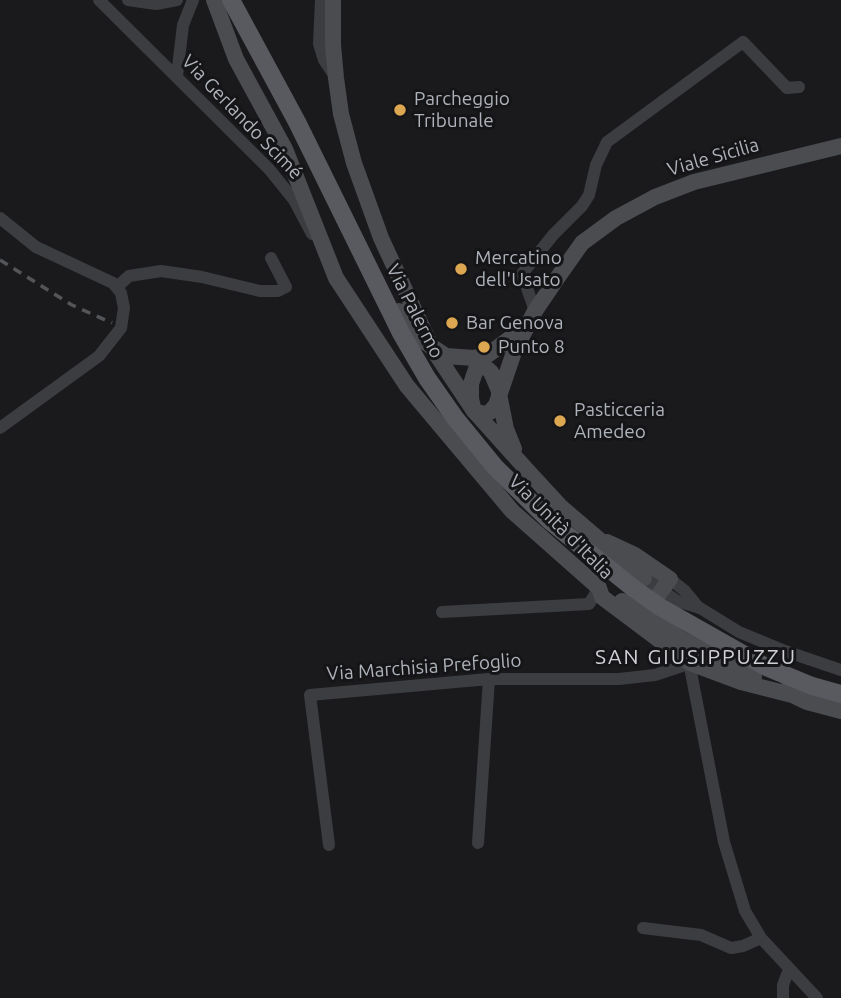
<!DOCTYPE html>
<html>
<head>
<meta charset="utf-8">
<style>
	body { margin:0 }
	canvas { display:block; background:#1a1a1c }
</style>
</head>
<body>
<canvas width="841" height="998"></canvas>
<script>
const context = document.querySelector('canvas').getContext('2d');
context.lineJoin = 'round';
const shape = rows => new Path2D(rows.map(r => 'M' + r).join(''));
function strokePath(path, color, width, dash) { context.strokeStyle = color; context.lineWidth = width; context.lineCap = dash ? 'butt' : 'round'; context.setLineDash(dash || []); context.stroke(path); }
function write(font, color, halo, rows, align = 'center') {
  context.font = font + ' Ubuntu,sans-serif'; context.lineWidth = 6; context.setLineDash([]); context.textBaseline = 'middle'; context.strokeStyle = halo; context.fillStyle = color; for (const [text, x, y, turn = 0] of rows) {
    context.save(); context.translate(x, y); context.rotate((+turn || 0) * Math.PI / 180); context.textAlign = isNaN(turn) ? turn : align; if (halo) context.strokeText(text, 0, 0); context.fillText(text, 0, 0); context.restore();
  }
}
strokePath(shape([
	[99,0,269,169,294,200,312,234],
	[128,0,156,4,177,0],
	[321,0,319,44,324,60,336,78],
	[177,76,183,25,193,0],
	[0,218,36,247,113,283,121,293,124,308,121,328,99,356,0,428],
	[117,287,129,276,161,271,202,277,260,291,278,291,286,287,271,258],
	[535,311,522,274,553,235,582,206,589,195,596,165,607,142,743,42,787,88,799,87],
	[644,578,677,601,700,608,739,632,785,651,841,670],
	[670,579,685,591,699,608],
	[442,612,589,604,599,588],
	[688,657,724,842,745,911,761,938,817,998],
	[478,843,489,679],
	[329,845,310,695,489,679,619,679,655,675,694,662],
	[643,928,701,935,731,948,743,946,761,938],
	[783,998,783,985,789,969]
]), '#3c3d41', 12);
strokePath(shape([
	[214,0,236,59,285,149,336,278,407,386,512,511,599,588,602,597,690,663,741,682,792,695],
	[333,0,333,45,336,78,341,114,354,163,381,238,432,348,474,411,527,470,560,506,644,578],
	[399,311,407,327,417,337,446,356,474,358,489,354,520,331],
	[500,393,491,372,484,366,477,366,471,384,471,399,474,411,484,414,490,412,496,405,514,352,535,311,558,277,582,243,616,218,655,197,694,182,841,146],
	[499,394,506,429,514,449],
	[607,542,635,555,670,579,645,613],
	[622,601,682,639,754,677],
	[784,691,807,702,841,711]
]), '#4a4c50', 16);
strokePath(shape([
	[231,0,297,122,401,333,427,378,455,418,495,467,550,521,633,588],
	[660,607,766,667,812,686,841,694]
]), '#585a5f', 18);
strokePath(shape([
	[0,260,72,305,112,323]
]), '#535559', 3.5, [9, 7]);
strokePath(shape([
	[633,588,660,607]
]), '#585a5f', 18);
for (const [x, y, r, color] of [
	[400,110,7,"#dda751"],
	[461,269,7,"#dda751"],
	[452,323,7,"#dda751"],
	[484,347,7,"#dda751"],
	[560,421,7,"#dda751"]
]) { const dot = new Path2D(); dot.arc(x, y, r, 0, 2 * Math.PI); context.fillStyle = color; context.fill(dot); strokePath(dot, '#151517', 2.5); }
write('19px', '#aeb2ba', '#151517', [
	["Parcheggio",414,99],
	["Tribunale",414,121],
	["Mercatino",475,258],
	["dell'Usato",475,280],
	["Bar Genova",466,323],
	["Punto 8",498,347],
	["Pasticceria",574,410],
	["Amedeo",574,432]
], 'left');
write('19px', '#aeb2ba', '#151517', [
	["Via Gerlando Scimé",242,117,46],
	["Viale Sicilia",713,157,-16],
	["Via Palermo",415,311,63],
	["Via Unità d'Italia",561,527,45],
	["Via Marchisia Prefoglio",424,667,-4]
]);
context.letterSpacing = '2px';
write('21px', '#cfd1d6', '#151517', [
	["SAN GIUSIPPUZZU",696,657]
]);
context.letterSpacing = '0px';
</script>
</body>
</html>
